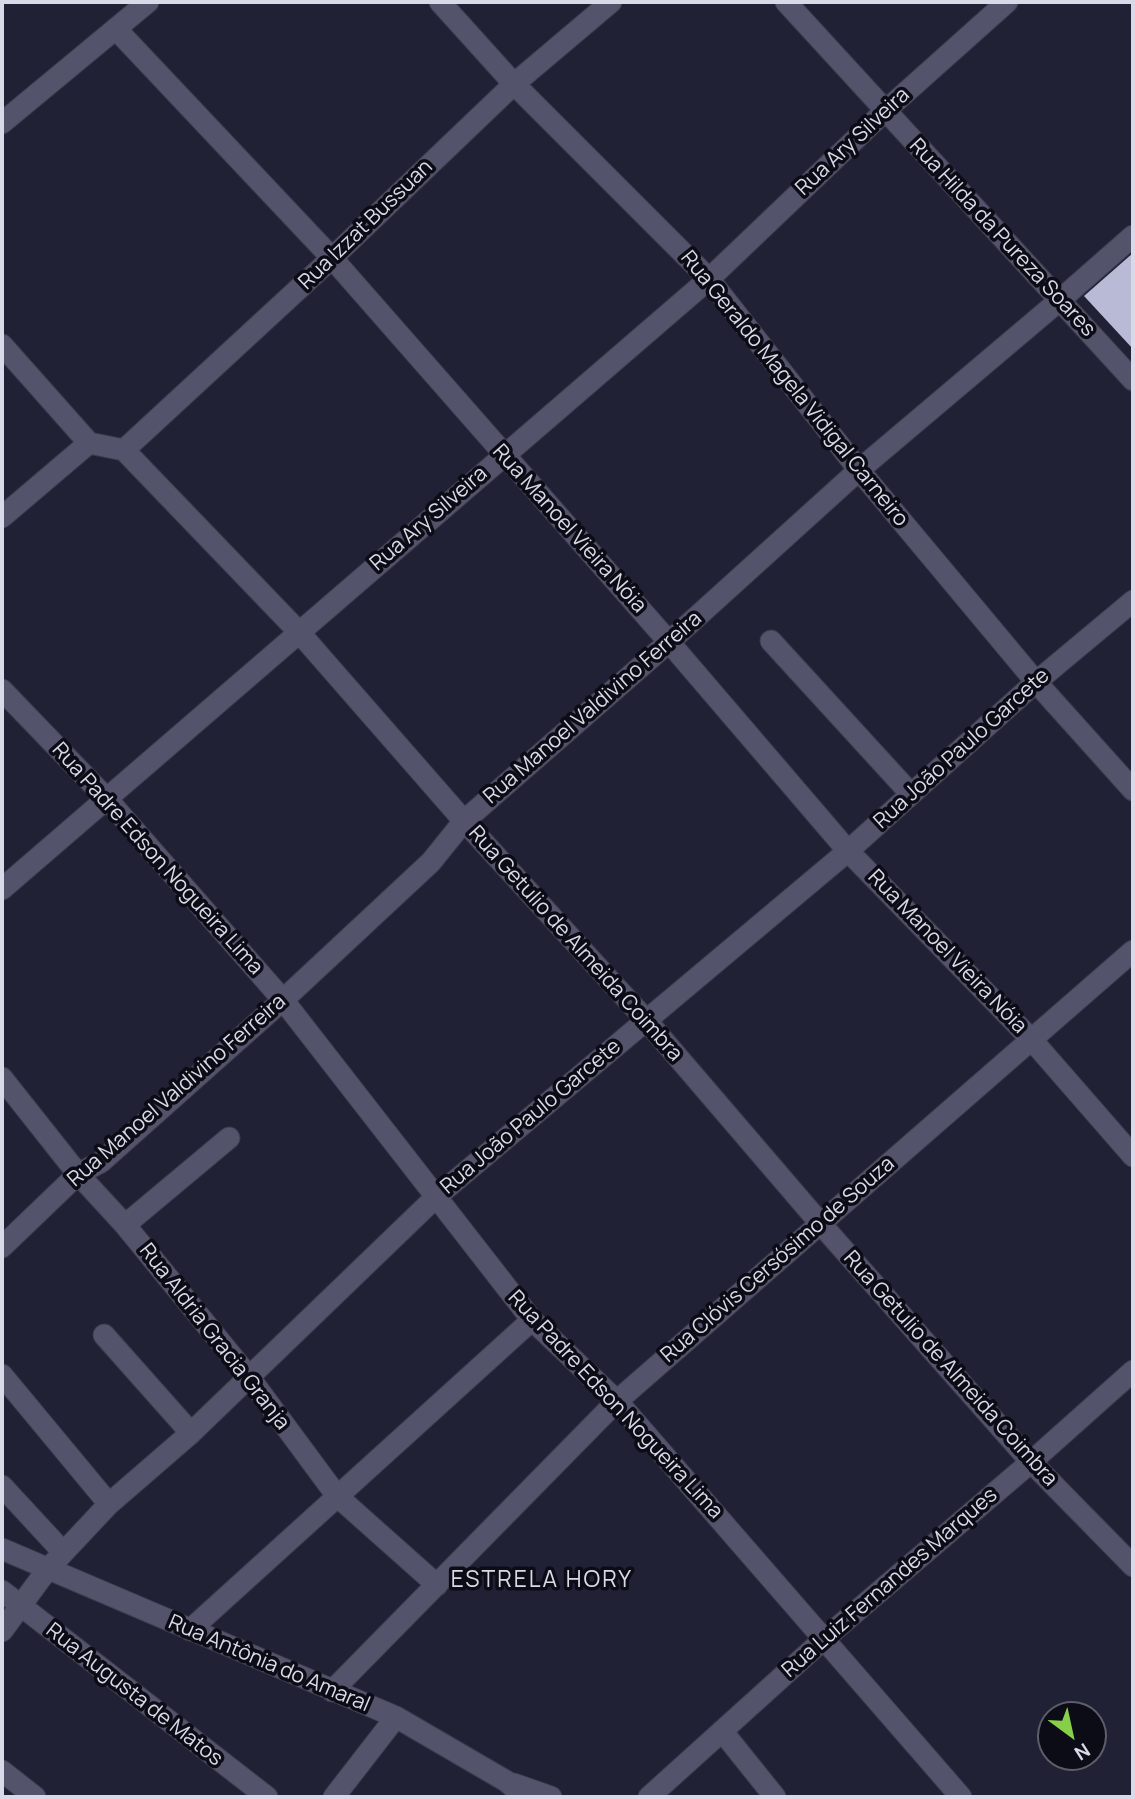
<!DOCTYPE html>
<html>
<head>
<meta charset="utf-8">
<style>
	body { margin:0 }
	#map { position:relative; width:1135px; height:1799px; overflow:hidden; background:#212136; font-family:Manrope,sans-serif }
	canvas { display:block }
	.frame { position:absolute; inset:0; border:4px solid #d9dae8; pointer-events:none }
	.north { position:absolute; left:1037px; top:1701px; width:70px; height:70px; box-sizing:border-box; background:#0b0c15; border:2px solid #5d5e69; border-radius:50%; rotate:147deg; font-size:19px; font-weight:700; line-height:28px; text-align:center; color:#d9dae8 }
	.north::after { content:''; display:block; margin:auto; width:24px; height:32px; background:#88cf49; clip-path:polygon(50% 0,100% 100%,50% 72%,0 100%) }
</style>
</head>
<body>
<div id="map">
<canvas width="1135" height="1799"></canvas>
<div class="frame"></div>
<div class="north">N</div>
</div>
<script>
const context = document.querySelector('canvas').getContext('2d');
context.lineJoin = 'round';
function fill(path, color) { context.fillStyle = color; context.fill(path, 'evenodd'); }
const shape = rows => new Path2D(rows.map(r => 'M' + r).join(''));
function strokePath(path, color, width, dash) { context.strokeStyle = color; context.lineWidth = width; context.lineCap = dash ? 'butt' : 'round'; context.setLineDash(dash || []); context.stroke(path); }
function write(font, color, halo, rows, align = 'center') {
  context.font = font + ' Manrope,sans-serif'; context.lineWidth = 7; context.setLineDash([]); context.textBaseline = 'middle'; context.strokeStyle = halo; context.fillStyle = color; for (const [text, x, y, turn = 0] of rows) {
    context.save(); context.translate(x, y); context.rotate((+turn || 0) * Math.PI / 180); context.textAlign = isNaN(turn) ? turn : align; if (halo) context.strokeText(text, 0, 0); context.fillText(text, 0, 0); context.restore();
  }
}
fill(shape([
	[1133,253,1133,349,1084,296]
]), '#b9bbd6');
const minor = shape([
	[440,2,514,84,709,279,859,470,1036,682,1133,790],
	[786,2,1133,380],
	[116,29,332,258,669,642,848,851,1031,1039,1133,1156],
	[2,123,148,2],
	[2,345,89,443,124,450,298,631,464,821,646,1020,820,1223,1031,1462,1133,1566],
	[124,450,332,258,514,84,611,2],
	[2,517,89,443],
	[771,641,911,794],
	[2,690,107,799,283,1000,532,1320,617,1401,961,1797],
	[2,889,709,279,885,111,1007,2],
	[2,1078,78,1174,125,1225,249,1377,337,1496,437,1585],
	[125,1225,229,1138],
	[2,1247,78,1174,101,1162,283,1000,431,862,464,821,669,642,859,470,1060,300,1133,236],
	[104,1335,191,1433],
	[2,1375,109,1504],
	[2,1486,63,1552],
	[2,1549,396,1717,506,1781,525,1797],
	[2,1591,267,1797],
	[190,1630,532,1320],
	[2,1631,47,1570,109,1504,191,1433,436,1197,848,851,1036,682,1133,601],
	[332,1691,617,1401,1133,951],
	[722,1731,775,1797],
	[2,1771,35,1797],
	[514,1784,551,1797],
	[334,1797,396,1717],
	[649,1797,824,1639,1031,1462,1133,1371]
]);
strokePath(minor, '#3c3c4d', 23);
strokePath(minor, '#53546b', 21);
write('21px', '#d9dae8', '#0b0c15', [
	["Rua Ary Silveira",853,142,-43],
	["Rua Izzat Bussuan",366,225,-44],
	["Rua Hilda da Pureza Soares",1002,238,47],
	["Rua Geraldo Magela Vidigal Carneiro",794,389,51],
	["Rua Ary Silveira",429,519,-41],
	["Rua Manoel Vieira Nóia",569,529,48],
	["Rua Manoel Valdivino Ferreira",593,708,-41],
	["Rua João Paulo Garcete",962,749,-42],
	["Rua Padre Edson Nogueira Lima",157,859,48],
	["Rua Getulio de Almeida Coimbra",575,944,48],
	["Rua Manoel Vieira Nóia",947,952,46],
	["Rua Manoel Valdivino Ferreira",177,1091,-41],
	["Rua João Paulo Garcete",531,1117,-40],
	["Rua Clóvis Cersósimo de Souza",778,1260,-41],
	["Rua Aldria Gracia Granja",214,1337,52],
	["Rua Getulio de Almeida Coimbra",950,1369,48],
	["Rua Padre Edson Nogueira Lima",615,1405,47],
	["Rua Luiz Fernandes Marques",890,1583,-41],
	["Rua Antônia do Amaral",269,1664,23],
	["Rua Augusta de Matos",134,1695,38]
]);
context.letterSpacing = '2px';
write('23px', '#d9dae8', '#0b0c15', [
	["ESTRELA HORY",542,1581]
]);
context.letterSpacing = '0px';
</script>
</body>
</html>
